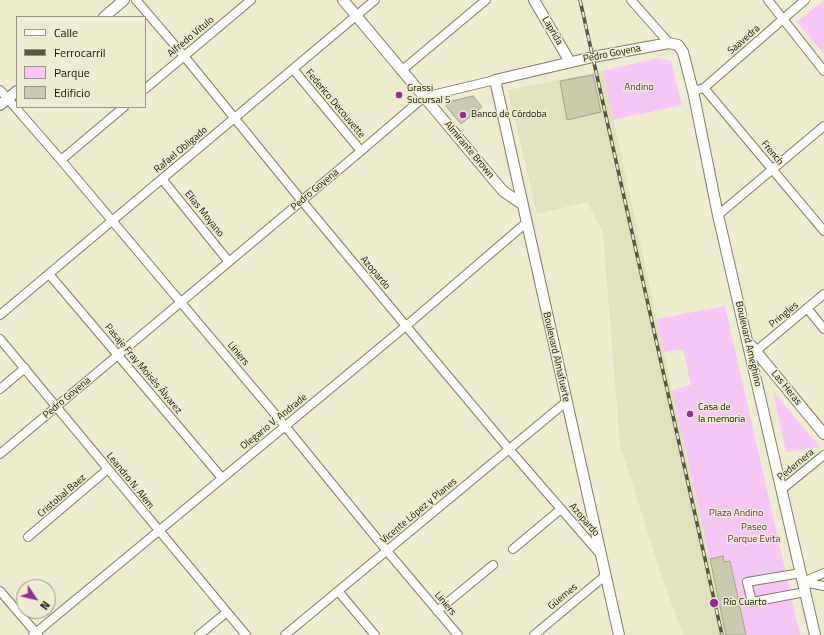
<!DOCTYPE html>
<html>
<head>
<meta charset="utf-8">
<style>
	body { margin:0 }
	#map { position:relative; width:824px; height:635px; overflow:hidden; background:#edecd0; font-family:"Titillium Web",sans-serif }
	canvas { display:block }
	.legend { position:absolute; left:16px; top:16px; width:130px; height:92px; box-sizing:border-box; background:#edecd0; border:1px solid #979682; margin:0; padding:5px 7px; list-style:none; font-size:12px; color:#16160c }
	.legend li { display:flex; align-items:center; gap:8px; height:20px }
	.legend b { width:20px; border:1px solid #979682 }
	.north { position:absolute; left:16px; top:579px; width:40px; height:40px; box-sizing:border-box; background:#edecd0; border:1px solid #979682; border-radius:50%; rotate:125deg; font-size:11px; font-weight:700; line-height:16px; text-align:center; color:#16160c }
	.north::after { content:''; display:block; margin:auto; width:14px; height:18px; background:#952e93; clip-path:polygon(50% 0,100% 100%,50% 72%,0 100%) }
</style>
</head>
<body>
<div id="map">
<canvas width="824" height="635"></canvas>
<ul class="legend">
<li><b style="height:5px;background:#fff"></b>Calle</li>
<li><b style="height:5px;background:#565646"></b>Ferrocarril</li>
<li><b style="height:11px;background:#f7c6f4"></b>Parque</li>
<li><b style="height:11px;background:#cbcaae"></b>Edificio</li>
</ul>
<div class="north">N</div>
</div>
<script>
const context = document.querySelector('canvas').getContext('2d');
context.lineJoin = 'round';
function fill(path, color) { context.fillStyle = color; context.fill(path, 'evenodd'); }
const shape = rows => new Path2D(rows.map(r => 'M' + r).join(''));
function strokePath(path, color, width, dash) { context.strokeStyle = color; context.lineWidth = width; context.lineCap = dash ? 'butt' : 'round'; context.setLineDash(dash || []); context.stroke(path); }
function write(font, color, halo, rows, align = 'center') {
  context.font = font + ' "Titillium Web",sans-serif'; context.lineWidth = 3; context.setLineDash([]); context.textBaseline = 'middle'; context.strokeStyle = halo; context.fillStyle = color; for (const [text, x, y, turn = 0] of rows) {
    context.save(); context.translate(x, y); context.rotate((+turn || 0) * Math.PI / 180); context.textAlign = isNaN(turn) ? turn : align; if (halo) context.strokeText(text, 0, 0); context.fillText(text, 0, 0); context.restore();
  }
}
fill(shape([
	[603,71,672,390,726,635,683,635,660,571,620,445,603,233,587,202,537,214,508,90]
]), '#e2e1bd');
fill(shape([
	[824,0,824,54,797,22],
	[657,58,671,61,682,105,613,120,603,71],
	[725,306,800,635,746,635,730,561,724,562,722,556,710,559,672,390,691,385,683,349,664,352,657,319],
	[773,391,820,447,786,452]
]), '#f7c6f4');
const building = shape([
	[593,75,601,112,567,120,560,81,593,75],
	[473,96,482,107,461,124,446,106,448,102,473,96],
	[723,556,724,562,730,561,746,635,726,635,710,559,723,556]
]);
fill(building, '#cbcaae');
strokePath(building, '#a4a288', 1);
const minor = shape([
	[136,0,184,56,302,201,406,326,509,449,600,554],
	[631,0,669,43],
	[768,0,824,71],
	[293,69,361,151],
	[401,71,486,0],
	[704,88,824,231],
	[145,89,251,0],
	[0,90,61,160,285,426,387,551,458,635],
	[693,91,704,88,805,0],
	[61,160,124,107],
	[162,179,229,262],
	[718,215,824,126],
	[49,274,222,478],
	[807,308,824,329],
	[0,315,375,0],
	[0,339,246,635],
	[756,351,824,294],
	[0,389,25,368],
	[0,454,361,151,424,97,495,80],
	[781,490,824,455],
	[28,537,108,469],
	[513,549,561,509],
	[801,573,747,582,752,602,805,592],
	[803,582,824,573],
	[803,582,824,586],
	[0,591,38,635],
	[338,591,375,635],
	[437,611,493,565],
	[33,635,406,326,526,223],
	[199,635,227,612],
	[285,635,566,402],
	[534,635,606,575]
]);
const major = shape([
	[343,0,503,191,522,204],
	[534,0,570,62],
	[104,17,124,0],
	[0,105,17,91],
	[749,343,824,434],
	[619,635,495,80,593,57,669,43,678,45,683,52,693,91,718,215,815,635]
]);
strokePath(minor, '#7e7d64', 10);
strokePath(major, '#7e7d64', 12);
strokePath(minor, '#fff', 8);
strokePath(major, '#fff', 10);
const rail = shape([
	[580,0,722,635]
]);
strokePath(rail, '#565646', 3.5);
strokePath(rail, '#edecd0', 2, [6]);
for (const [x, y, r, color] of [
	[399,95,4,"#952e93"],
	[463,115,4,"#952e93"],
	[690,414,4,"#952e93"],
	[714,603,5,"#952e93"]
]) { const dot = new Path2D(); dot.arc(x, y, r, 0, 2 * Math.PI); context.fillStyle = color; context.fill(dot); strokePath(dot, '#edecd0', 1.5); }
write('10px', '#16160c', '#edecd0', [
	["Laprida",552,31,60],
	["Alfredo Vitulo",191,37,-40],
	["Saavedra",744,40,-41],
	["Pedro Goyena",612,54,-11],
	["Federico Decouvette",335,104,50],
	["Rafael Obligado",181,150,-40],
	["Almirante Brown",469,150,50],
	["French",772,153,50],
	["Pedro Goyena",315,190,-40],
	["Elias Moyano",204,214,51],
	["Azopardo",375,273,50],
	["Pringles",784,315,-39],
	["Boulevard Ameghino",748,344,77],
	["Liniers",238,354,50],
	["Boulevard Almafuerte",556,357,77],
	["Pasaje Fray Moisés Álvarez",143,369,50],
	["Las Heras",786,388,51],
	["Pedro Goyena",67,398,-40],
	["Olegario V. Andrade",274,422,-39],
	["Pedernera",796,465,-39],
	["Leandro N. Alem",130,481,51],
	["Cristobal Baez",62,496,-41],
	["Vicente López y Planes",419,511,-40],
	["Azopardo",584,520,49],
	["Güemes",563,597,-40],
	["Liniers",445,604,50]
]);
write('10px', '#642863', '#edecd0', [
	["Andino",639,88],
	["Plaza Andino",736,514],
	["Paseo",754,528],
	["Parque Evita",754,540]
]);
write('10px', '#16160c', '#edecd0', [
	["Grassi",407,89],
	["Sucursal 5",407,101],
	["Banco de Córdoba",471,115],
	["Casa de",698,408],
	["la memoria",698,420],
	["Río Cuarto",723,603]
], 'left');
</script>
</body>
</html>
